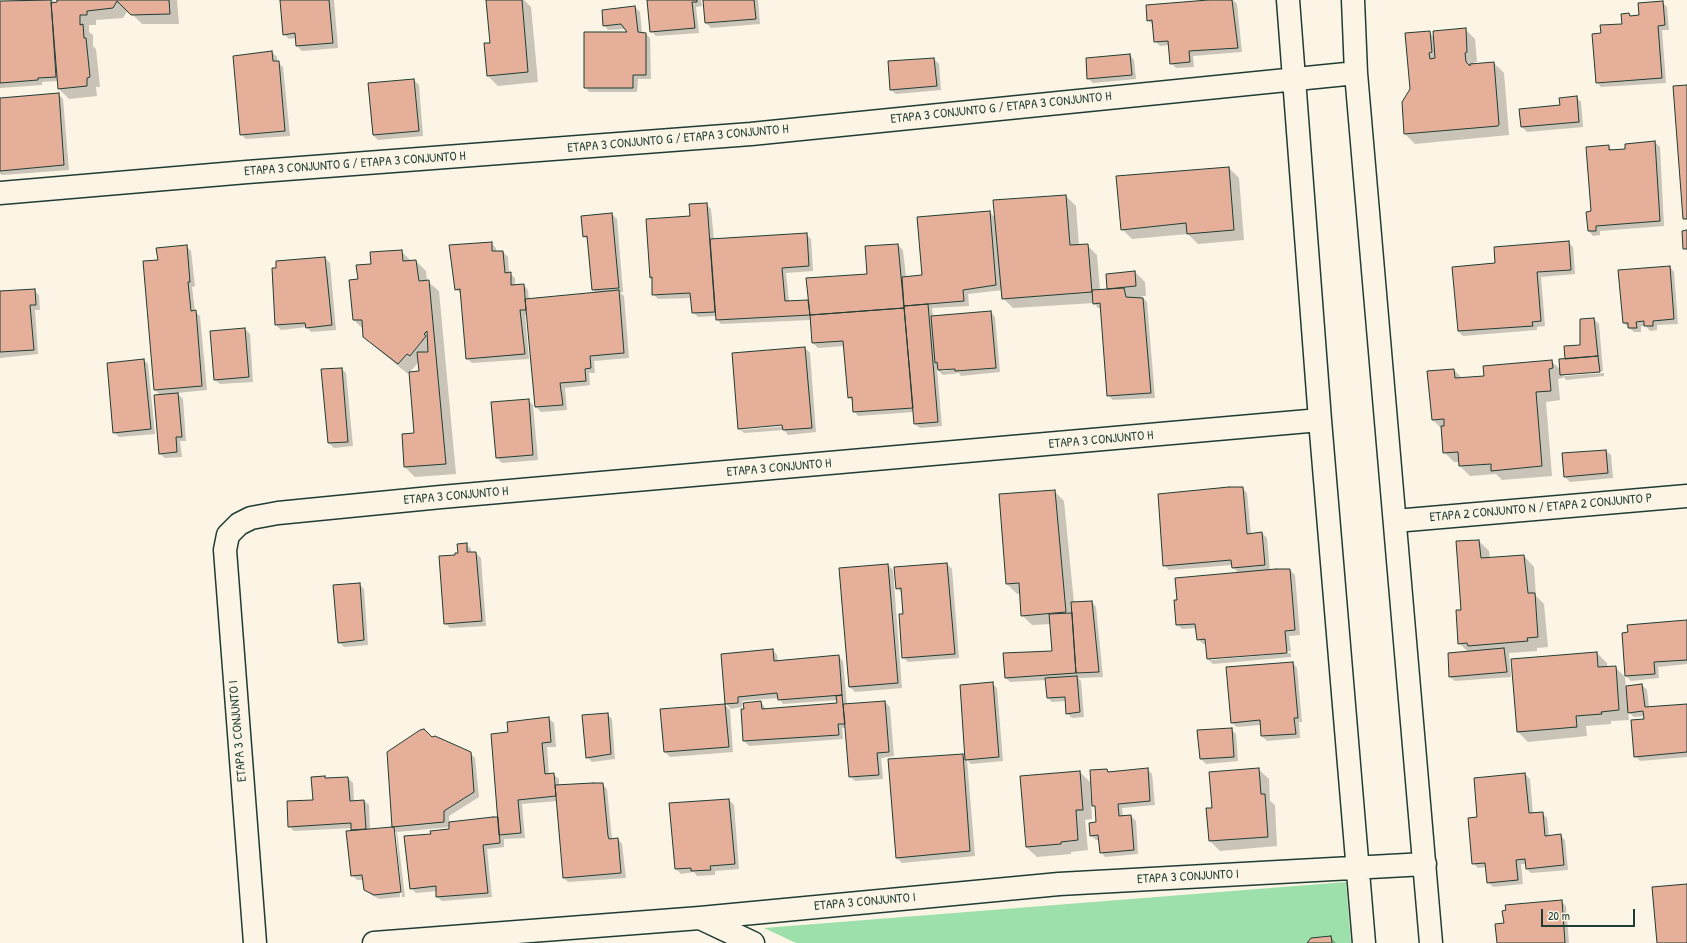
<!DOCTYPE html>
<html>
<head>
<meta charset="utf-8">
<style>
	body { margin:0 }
	#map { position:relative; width:1687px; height:943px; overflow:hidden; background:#fcf5e5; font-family:"Patrick Hand",sans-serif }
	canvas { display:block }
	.scale { position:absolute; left:1541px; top:909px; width:94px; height:18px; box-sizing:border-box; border:2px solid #1f3d34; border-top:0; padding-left:5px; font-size:12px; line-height:14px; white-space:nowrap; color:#1f3d34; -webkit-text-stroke:3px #fcf5e5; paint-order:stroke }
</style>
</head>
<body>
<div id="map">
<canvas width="1687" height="943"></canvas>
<div class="scale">20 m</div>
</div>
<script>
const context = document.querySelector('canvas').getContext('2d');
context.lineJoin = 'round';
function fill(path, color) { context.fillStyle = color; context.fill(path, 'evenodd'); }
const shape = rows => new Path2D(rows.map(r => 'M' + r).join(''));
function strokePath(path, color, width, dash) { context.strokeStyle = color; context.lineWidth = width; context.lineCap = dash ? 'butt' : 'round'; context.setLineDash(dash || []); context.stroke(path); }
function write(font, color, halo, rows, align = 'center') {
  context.font = font + ' "Patrick Hand",sans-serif'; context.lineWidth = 3; context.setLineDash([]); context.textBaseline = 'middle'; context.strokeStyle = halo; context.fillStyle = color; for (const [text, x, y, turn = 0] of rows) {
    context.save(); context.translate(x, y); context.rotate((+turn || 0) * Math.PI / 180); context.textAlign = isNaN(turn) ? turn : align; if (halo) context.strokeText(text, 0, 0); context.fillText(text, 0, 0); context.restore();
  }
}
fill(shape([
	[1346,882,1351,943,796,943,764,928]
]), '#9ee0ab');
fill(shape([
	[20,0,52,0,55,2,58,3,58,0,177,0,179,24,142,24,128,10,123,18,96,20,96,25,89,25,89,32,93,35,93,46,96,49,100,87,96,87,97,96,69,99,59,89,58,81,42,82,42,85,0,88,0,2],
	[281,0,334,0,338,48,302,51,297,46,296,38,289,39,284,34],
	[487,0,524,0,531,7,538,82,498,86,488,76,491,43],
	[648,0,701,0,702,6,696,7,699,33,656,36,651,31],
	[704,0,758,0,760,24,711,28,706,23],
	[1220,0,1233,0,1237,4,1242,52,1193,56,1194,67,1176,68,1171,63,1170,45,1160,46,1155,41,1153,25,1148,20],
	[1662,2,1667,7,1669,30,1662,30,1666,83,1601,87,1597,82,1602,34,1623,25,1629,14,1632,17,1640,16],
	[635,7,640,12,642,33,646,34,650,38,651,79,638,79,637,92,589,92,585,87,629,33,626,29,608,30,604,25],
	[1465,29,1475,39,1477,62,1474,62,1474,65,1494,63,1504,73,1509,135,1415,144,1405,134,1411,89,1429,32,1434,37],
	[272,52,277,57,277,62,283,67,290,136,246,139,241,134],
	[1130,55,1134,60,1136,79,1093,83,1088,78],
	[934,59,939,64,941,90,896,94,891,90],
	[414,80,419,85,423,136,378,140,373,135],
	[58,94,63,99,69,170,2,175,0,174,0,99],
	[1576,97,1581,102,1583,127,1527,132,1522,127],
	[1655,142,1660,147,1664,226,1600,231,1600,235,1593,236,1589,231,1608,146,1613,151,1626,150],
	[1229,168,1239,178,1244,240,1198,244,1188,234,1132,239,1122,229],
	[1066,196,1076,206,1079,246,1087,245,1097,255,1100,290,1108,290,1107,275,1135,272,1145,282,1146,296,1141,296,1147,302,1155,398,1113,400,1108,395,1101,308,1098,308,1094,303,1013,308,1003,298,1003,290,968,294,969,306,932,308,933,317,991,312,995,317,1000,372,961,376,959,373,943,375,937,369,942,426,920,428,915,424,914,412,858,416,854,411,853,402,849,397,845,346,818,348,813,343,811,320,721,324,717,319,716,316,698,317,693,312,692,298,658,299,653,294,647,220,691,217,706,204,711,209,714,240,806,234,811,239,813,271,786,273,789,302,791,302,809,301,868,275,898,245,903,250,906,277,923,276,990,212,996,219],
	[960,367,960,369,942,371,942,369],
	[612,214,617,219,623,292,620,293,624,296,629,358,594,361,595,373,589,373,590,385,565,388,567,410,541,412,536,407,528,314,525,315,529,359,472,363,467,358,461,294,456,289,491,243,496,248,496,252,503,252,508,257,509,273,515,278,515,285,524,285,528,290,529,300,597,293,593,290,588,240,584,236],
	[1568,242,1573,247,1575,274,1541,277,1545,326,1537,327,1537,330,1463,336,1458,331,1496,264],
	[186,246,191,251,195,286,192,287,195,312,200,316,207,390,177,393,183,399,186,441,180,441,182,457,165,458,160,454,161,396,155,390,144,262,159,261],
	[401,251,411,261,416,261,426,271,427,281,439,291,456,474,415,477,405,467,403,435,415,434,419,364,418,363,408,374,375,347,364,336,364,330,354,320,359,280,372,265],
	[325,258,330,263,336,330,311,332,307,327,281,330,276,325],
	[1670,267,1674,272,1678,324,1657,325,1657,330,1650,331,1646,326,1641,326,1641,332,1634,332,1624,323],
	[34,290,39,295,40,310,35,310,38,354,0,358,0,292],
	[1594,319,1599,324,1603,371,1564,374,1564,376,1604,373,1604,376,1566,380,1563,376,1563,378,1558,379,1560,400,1546,402,1552,476,1502,480,1496,474,1470,476,1460,466,1460,462,1454,462,1444,452,1442,429,1433,420,1454,370,1463,379,1485,377,1552,362,1561,370,1566,360,1581,346],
	[245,329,250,334,253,382,220,384,215,380],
	[805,348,810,353,816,432,788,435,784,430,744,433,739,428],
	[787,424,787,426,742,430,742,428],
	[144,360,148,364,155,434,119,437,114,432],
	[342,369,346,373,353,446,334,448,329,443],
	[528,400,533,405,538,460,502,463,497,458,492,403],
	[1606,451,1611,455,1613,478,1570,482,1565,477],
	[1242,488,1247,493,1251,534,1262,533,1267,538,1270,572,1290,570,1295,575,1300,635,1289,636,1291,651,1211,658,1211,660,1291,653,1291,657,1213,664,1208,659,1207,644,1203,644,1198,639,1197,628,1182,629,1177,624,1178,601,1239,574,1233,567,1233,565,1169,570,1164,565],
	[1054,491,1064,501,1074,603,1092,602,1096,607,1103,677,1078,678,1081,681,1084,717,1072,718,1067,713,1066,701,1052,702,1048,698,1046,680,1010,682,1006,678,1053,651,1051,624,1032,625,1022,615,1021,593,1017,594,1007,584],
	[1479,541,1489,551,1490,559,1524,556,1534,567,1536,596,1544,604,1548,647,1537,648,1537,651,1509,653,1511,677,1455,681,1450,677,1468,652,1459,643,1462,611],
	[466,544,471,549,471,553,476,553,481,558,486,626,450,628,445,623,456,556],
	[947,564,952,569,959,658,908,662,903,657,904,615,902,593,897,588],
	[888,565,893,570,902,688,855,692,850,687],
	[359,584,364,589,368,645,344,647,339,642],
	[1687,621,1687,664,1658,667,1659,678,1631,681,1626,676],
	[773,650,777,655,778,662,838,656,843,661,847,705,885,702,890,707,894,756,881,758,883,779,855,781,850,776,846,728,842,728,843,739,749,746,744,741,742,710,761,702,766,709,838,703,838,700,783,704,779,698,742,701,742,707,731,709,726,704],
	[1597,653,1607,663,1607,668,1615,667,1625,677,1626,687,1642,685,1647,690,1649,708,1687,705,1687,757,1640,761,1635,756,1645,720,1645,716,1634,717,1628,712,1629,720,1611,721,1611,724,1586,726,1587,736,1528,742,1518,732],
	[1293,663,1297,668,1302,722,1299,722,1300,738,1267,741,1262,736,1261,725,1237,727,1232,723],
	[992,683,997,688,1003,761,971,764,967,760,975,856,902,863,897,858,962,755,966,759],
	[725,705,730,710,733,752,670,757,665,752],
	[607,714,612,719,615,759,592,762,587,757],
	[549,719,554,723,556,747,547,747,549,775,554,775,559,779,559,786,602,784,607,789,612,839,618,839,622,844,626,878,568,882,564,878,557,801,522,804,525,838,504,839,504,847,487,849,492,897,442,901,437,897,437,891,416,893,411,888,432,834,450,830,450,827,397,832,405,897,402,897,396,832,394,832,400,897,379,899,370,894,365,889,364,880,357,880,352,875,352,828,294,831,289,826,314,801,325,777,327,779,348,778,353,783,354,802,364,801,369,805,370,830,394,828,388,752,432,738,470,753,475,758,479,797,449,816,449,823,499,818,509,733],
	[1231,729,1236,734,1238,761,1206,764,1201,759],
	[1147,769,1152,774,1155,805,1122,808,1123,817,1131,816,1136,821,1138,854,1105,857,1101,852,1100,840,1096,840,1091,836,1097,823,1096,808,1094,805,1107,770,1109,773],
	[1258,769,1269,779,1270,801,1275,805,1277,846,1220,851,1210,841,1213,809],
	[1080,772,1090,782,1092,819,1085,820,1088,850,1071,852,1071,854,1037,857,1026,847],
	[1525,774,1530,779,1533,814,1542,813,1547,818,1549,836,1560,835,1565,840,1568,870,1531,873,1526,868,1526,864,1521,864,1523,884,1493,887,1488,882,1487,867,1478,868,1473,863,1479,818],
	[729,800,734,805,739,869,715,871,715,875,697,876,694,872,681,874,676,869],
	[1561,901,1566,906,1569,943,1498,943,1505,924],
	[1331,937,1336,943,1309,943]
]), '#0003');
const building = shape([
	[51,0,56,77,38,78,38,80,0,83,0,1,51,0],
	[57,0,169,0,170,14,131,15,117,1,113,8,87,11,87,15,80,15,80,25,83,24,84,38,86,38,90,77,87,78,87,86,58,89,51,3,57,2,57,0],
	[280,0,329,0,333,43,296,46,295,33,283,35,280,0],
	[486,0,522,0,528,72,487,76,484,43,490,43,486,0],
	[647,0,697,0,697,2,692,2,695,28,650,32,647,0],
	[703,0,754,0,756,19,705,23,703,0],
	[1208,0,1232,0,1238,48,1189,51,1190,62,1170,64,1168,41,1154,42,1152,20,1147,21,1146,5,1208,0],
	[1663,1,1665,25,1658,26,1662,78,1596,83,1592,34,1601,33,1600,25,1622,24,1621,14,1629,13,1630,16,1639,15,1638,3,1663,1],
	[635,6,638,32,646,33,646,75,633,75,633,88,584,88,584,32,627,32,621,24,603,26,602,10,635,6],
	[1466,28,1467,52,1465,53,1466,62,1470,66,1470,64,1494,62,1499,124,1498,126,1404,134,1402,102,1410,89,1405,33,1430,31,1432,52,1429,53,1430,59,1435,58,1433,31,1466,28],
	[272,51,273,61,279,61,285,131,240,135,233,56,272,51],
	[1130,54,1132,75,1087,79,1086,58,1130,54],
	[934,58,937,86,890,90,888,61,934,58],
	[414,79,419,131,373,135,368,83,414,79],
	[1687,85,1687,219,1683,219,1673,86,1687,85],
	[59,93,64,165,0,171,0,98,59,93],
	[1577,96,1579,122,1521,127,1519,109,1560,105,1559,98,1577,96],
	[1655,141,1660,221,1596,226,1596,231,1588,231,1586,212,1591,211,1586,147,1609,145,1609,150,1625,149,1625,144,1655,141],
	[1229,167,1234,230,1187,234,1186,223,1121,230,1116,176,1229,167],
	[1066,195,1070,245,1088,244,1092,292,1002,299,993,200,1066,195],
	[707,203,715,312,692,313,690,293,652,295,652,277,650,278,646,219,690,216,689,204,707,203],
	[990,211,996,285,963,290,964,301,904,306,902,277,922,275,917,217,990,211],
	[612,213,619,288,592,290,587,236,583,237,581,216,612,213],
	[1687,230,1687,249,1683,249,1682,231,1687,230],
	[807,233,809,266,782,268,785,301,808,300,810,315,716,320,710,239,807,233],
	[1569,241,1571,270,1537,272,1541,321,1532,322,1533,326,1458,331,1452,267,1495,263,1494,247,1569,241],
	[492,242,492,251,503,251,505,273,511,272,511,285,524,284,526,310,520,310,525,354,466,359,460,289,455,290,449,245,492,242],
	[898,244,904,308,810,315,806,278,867,274,865,246,898,244],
	[187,245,190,282,188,282,191,311,196,310,202,386,154,390,143,261,158,260,156,248,187,245],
	[402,250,403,261,416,260,419,281,429,280,446,464,404,467,402,434,414,433,409,372,419,371,417,352,428,352,427,331,424,334,426,336,410,356,407,354,398,364,363,337,362,320,353,320,349,280,358,279,356,265,371,264,370,252,402,250],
	[325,257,332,325,306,328,305,323,275,325,272,268,276,268,276,261,325,257],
	[1670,266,1674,319,1653,321,1653,326,1644,326,1644,321,1636,322,1637,328,1628,328,1628,323,1623,323,1618,270,1670,266],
	[1135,271,1136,286,1107,289,1106,274,1135,271],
	[1124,288,1126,297,1143,298,1151,393,1107,396,1100,303,1093,304,1092,290,1124,288],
	[35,289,36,305,30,305,34,350,0,352,0,291,35,289],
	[619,290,624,353,590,356,591,368,585,369,586,381,560,383,563,405,535,407,525,299,619,290],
	[928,304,938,422,914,424,904,306,928,304],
	[904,308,913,408,853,412,852,397,848,398,843,341,812,343,810,315,904,308],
	[991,311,996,368,955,371,955,369,938,370,937,362,935,363,931,316,991,311],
	[1594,318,1598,356,1565,359,1564,346,1580,345,1580,319,1594,318],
	[245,328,249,377,214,380,210,331,245,328],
	[805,347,812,428,783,430,782,425,738,429,732,353,805,347],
	[1598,356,1600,372,1560,375,1559,359,1598,356],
	[144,359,151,429,113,433,107,363,144,359],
	[1552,360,1553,368,1549,369,1551,391,1536,392,1542,466,1491,471,1491,464,1459,466,1458,452,1443,453,1441,426,1444,426,1444,419,1432,420,1427,371,1454,369,1455,378,1484,376,1483,366,1552,360],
	[342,368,348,442,328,443,321,369,342,368],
	[178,393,182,437,176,437,177,452,159,454,154,395,178,393],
	[529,399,533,455,496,458,491,402,529,399],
	[1606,450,1608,473,1564,477,1562,453,1606,450],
	[1229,487,1243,487,1247,534,1262,532,1265,565,1232,568,1231,560,1163,566,1158,494,1229,487],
	[1055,490,1066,612,1021,616,1019,583,1006,584,999,494,1055,490],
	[1479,540,1481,558,1524,555,1528,593,1535,593,1538,637,1527,638,1528,641,1468,646,1467,643,1458,644,1456,610,1461,610,1456,541,1479,540],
	[467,543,467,552,476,552,482,621,444,624,439,556,455,555,455,553,458,553,457,544,467,543],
	[947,563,955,654,902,658,899,614,903,614,901,588,896,589,894,567,947,563],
	[888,564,898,683,849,687,839,568,888,564],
	[1276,569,1290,569,1295,630,1285,631,1287,653,1207,659,1205,639,1197,640,1195,624,1176,625,1174,600,1177,600,1175,578,1276,569],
	[360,583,364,640,338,643,333,585,360,583],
	[1092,601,1099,672,1076,673,1071,602,1092,601],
	[1072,613,1076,673,1005,678,1003,653,1052,651,1049,614,1072,613],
	[1687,620,1687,660,1654,662,1655,674,1625,676,1622,633,1628,632,1627,625,1687,620],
	[1504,648,1507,672,1449,677,1448,653,1504,648],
	[773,649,774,661,839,655,842,695,778,700,777,693,738,697,738,703,725,704,721,654,773,649],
	[1597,652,1598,667,1616,666,1619,710,1601,712,1602,714,1576,716,1577,727,1517,732,1511,659,1597,652],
	[1293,662,1298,718,1294,718,1296,734,1261,736,1260,720,1231,723,1226,667,1293,662],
	[1077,676,1080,712,1066,714,1065,697,1047,698,1045,678,1077,676],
	[993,682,999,757,965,760,960,685,993,682],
	[1642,684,1645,707,1687,704,1687,752,1634,757,1631,720,1644,719,1643,711,1628,713,1626,686,1642,684],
	[842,695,845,724,838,724,839,735,743,741,741,709,744,709,743,703,761,701,762,709,837,703,836,696,842,695],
	[885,701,889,752,877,753,879,775,849,777,843,704,885,701],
	[725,704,729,747,664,752,660,709,725,704],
	[608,713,611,754,586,758,582,715,608,713],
	[549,717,551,742,542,743,545,774,554,773,556,796,518,800,521,833,499,835,491,734,508,732,507,722,549,717],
	[1232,728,1234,757,1200,759,1197,730,1232,728],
	[424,729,432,737,435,736,471,752,474,792,444,811,444,822,392,827,387,752,420,730,424,729],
	[963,754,970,851,896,858,888,759,963,754],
	[1148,768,1150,801,1118,804,1119,816,1131,815,1134,850,1100,853,1098,835,1090,836,1089,823,1096,822,1095,806,1092,806,1090,770,1107,769,1108,772,1148,768],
	[1259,768,1261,794,1265,794,1268,837,1209,841,1206,808,1212,808,1209,772,1259,768],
	[1080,771,1083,810,1076,810,1078,840,1061,842,1061,844,1026,847,1020,776,1080,771],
	[1525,773,1529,813,1543,812,1545,836,1561,834,1564,865,1526,869,1525,859,1516,860,1518,880,1487,883,1485,863,1472,864,1468,818,1477,817,1474,778,1525,773],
	[325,776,325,778,348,777,350,801,364,800,366,829,351,830,351,823,288,827,287,801,313,800,311,777,325,776],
	[593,783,603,783,608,836,609,839,618,838,621,873,563,878,555,785,593,783],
	[729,799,735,864,710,866,711,870,691,871,691,868,675,869,669,803,729,799],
	[493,817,498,817,500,843,483,845,488,893,436,897,436,886,410,889,404,836,431,834,430,831,449,829,449,822,493,817],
	[392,827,394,827,401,892,374,895,364,890,362,875,351,876,346,831,392,827],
	[1687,884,1687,943,1657,943,1652,887,1687,884],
	[1562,900,1565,943,1497,943,1495,924,1504,923,1502,911,1506,910,1505,905,1562,900],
	[1331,936,1332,943,1307,943,1311,938,1331,936]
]);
fill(building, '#e5af9a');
strokePath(building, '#1f3d34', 1);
const minor = shape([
	[1288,0,1320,420,1364,943],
	[1353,0,1356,73,1431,943],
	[0,193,247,172,751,134,1356,73],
	[1395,521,1687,496],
	[700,918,753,943],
	[255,943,225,550,228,535,239,524,251,518,278,513,441,497,1320,420],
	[374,943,700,918,1059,884,1425,864]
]);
strokePath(minor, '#1f3d34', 25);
strokePath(minor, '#fcf5e5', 22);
write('13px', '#1f3d34', '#fcf5e5', [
	["ETAPA 3 CONJUNTO G / ETAPA 3 CONJUNTO H",1001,108,-6],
	["ETAPA 3 CONJUNTO G / ETAPA 3 CONJUNTO H",678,139,-5],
	["ETAPA 3 CONJUNTO G / ETAPA 3 CONJUNTO H",355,164,-4],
	["ETAPA 3 CONJUNTO H",1101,440,-5],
	["ETAPA 3 CONJUNTO H",779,468,-5],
	["ETAPA 3 CONJUNTO H",456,496,-5],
	["ETAPA 2 CONJUNTO N / ETAPA 2 CONJUNTO P",1541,508,-5],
	["ETAPA 3 CONJUNTO I",238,731,-95],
	["ETAPA 3 CONJUNTO I",1188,877,-3],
	["ETAPA 3 CONJUNTO I",865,902,-5]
]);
</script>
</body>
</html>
